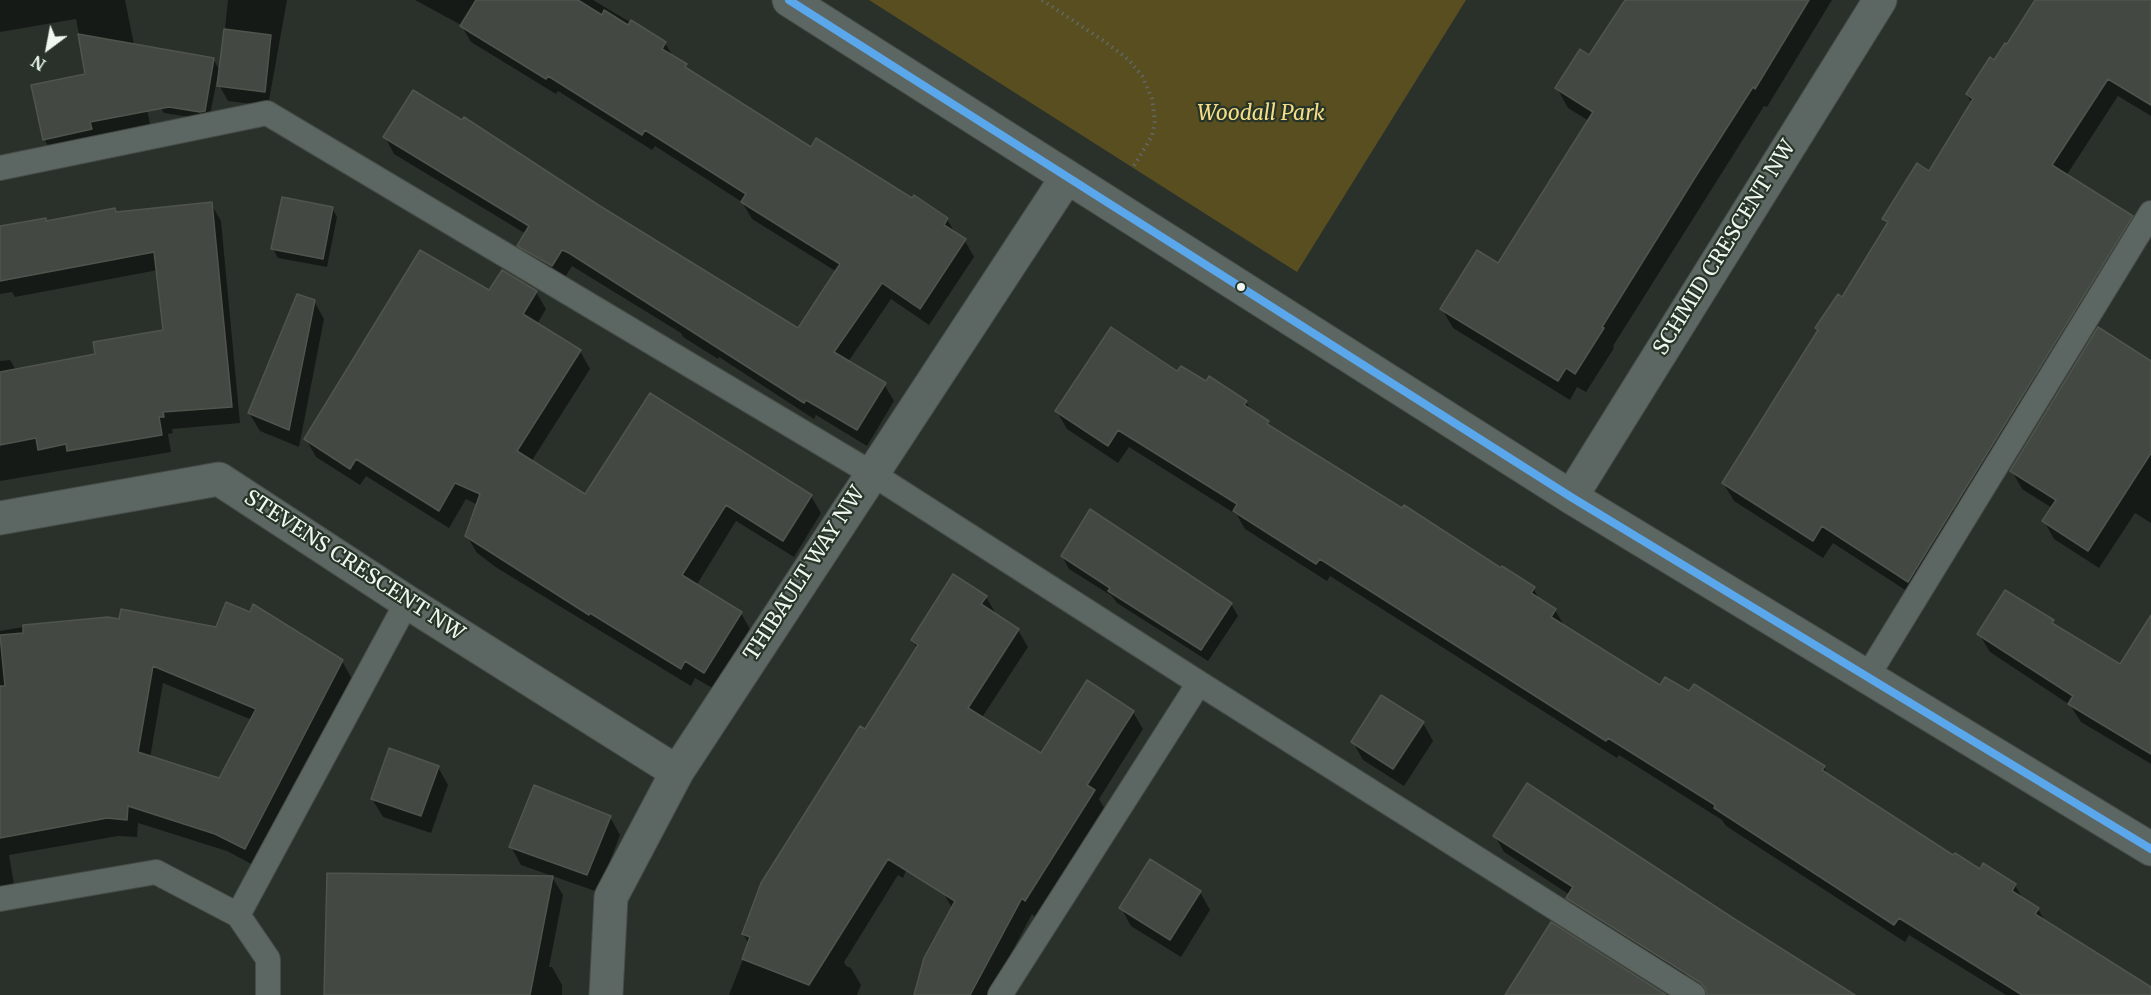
<!DOCTYPE html>
<html>
<head>
<meta charset="utf-8">
<style>
	body { margin:0 }
	#map { position:relative; width:2151px; height:995px; overflow:hidden; background:#2a312b; font-family:Merriweather,serif }
	canvas { display:block }
	.north { position:absolute; left:18px; top:18px; width:60px; height:60px; -webkit-text-stroke:4px #273428; paint-order:stroke; rotate:212deg; font-size:16px; font-weight:700; line-height:24px; text-align:center; color:#eff7ef }
	.north::after { content:''; display:block; margin:auto; width:21px; height:27px; background:#eff7ef; clip-path:polygon(50% 0,100% 100%,50% 72%,0 100%) }
</style>
</head>
<body>
<div id="map">
<canvas width="2151" height="995"></canvas>
<div class="north">N</div>
</div>
<script>
const context = document.querySelector('canvas').getContext('2d');
context.lineJoin = 'round';
function fill(path, color) { context.fillStyle = color; context.fill(path, 'evenodd'); }
const shape = rows => new Path2D(rows.map(r => 'M' + r).join(''));
function strokePath(path, color, width, dash) { context.strokeStyle = color; context.lineWidth = width; context.lineCap = dash ? 'butt' : 'round'; context.setLineDash(dash || []); context.stroke(path); }
function write(font, color, halo, rows, align = 'center') {
  context.font = font + ' Merriweather,serif'; context.lineWidth = 4.5; context.setLineDash([]); context.textBaseline = 'middle'; context.strokeStyle = halo; context.fillStyle = color; for (const [text, x, y, turn = 0] of rows) {
    context.save(); context.translate(x, y); context.rotate((+turn || 0) * Math.PI / 180); context.textAlign = isNaN(turn) ? turn : align; if (halo) context.strokeText(text, 0, 0); context.fillText(text, 0, 0); context.restore();
  }
}
fill(shape([
	[869,0,1466,0,1297,272]
]), '#594e20');
fill(shape([
	[0,0,125,0,151,129,54,156,44,139,87,75,76,19,0,32],
	[228,0,287,0,268,106,228,101,219,85],
	[415,0,593,0,665,43,674,58,686,65,689,71,811,149,947,219,956,235,965,241,974,257,929,325,891,299,848,362,884,384,894,401,867,446,816,415,814,419,719,357,718,359,683,337,681,333,572,266,562,282,529,262,519,246,526,234,394,154,385,137,599,207,799,330,837,272,752,219,742,202,655,146,652,150,558,91,556,94,471,42,461,25],
	[1624,0,1832,0,1767,107,1764,106,1613,346,1614,348,1586,392,1577,387,1570,400,1453,328,1442,309,1498,265,1589,121,1568,108,1557,88,1589,57],
	[2036,0,2151,0,2151,116,2118,96,2066,176,2132,217,2142,235,1919,599,1833,543,1823,558,1734,501,1723,483,1888,225,1884,219,1930,173,1972,103,1967,95,2007,47],
	[213,59,219,69,209,120,164,113,159,105],
	[211,204,221,221,240,423,172,429,173,433,168,434,171,452,0,481,0,361,10,360,16,370,97,355,164,331,158,270,15,297,12,292,0,294,0,227],
	[332,208,337,217,327,267,278,258,273,249],
	[490,292,536,292,546,309,537,324,580,351,590,369,531,462,585,496,811,496,821,513,794,557,736,521,696,586,741,613,751,631,714,689,695,678,691,686,497,568,477,553,467,536,478,505,466,499,449,528,366,476,360,485,316,457,306,439],
	[314,301,324,319,299,447,260,431,249,413],
	[2151,363,2151,523,2135,513,2099,568,2054,539,2044,521,2052,508,2022,489,2012,471],
	[1178,373,1246,402,1252,412,1268,422,1271,428,1533,588,1541,602,1555,610,1565,627,1660,687,1824,767,1829,777,1954,857,1980,871,2015,885,2024,901,2038,909,2046,923,2151,989,2151,995,2006,995,1909,935,1905,942,1726,826,1722,820,1619,755,1617,758,1330,576,1327,581,1245,529,1237,515,1129,447,1118,463,1067,429,1057,412],
	[1062,556,1231,604,1238,616,1208,661,1117,603,1112,596,1069,569],
	[986,597,996,614,1018,630,1028,647,981,719,1042,756,1133,712,1143,729,1099,799,1104,808,1035,917,1032,914,989,995,916,995,952,908,943,892,936,795,903,878,898,875,844,962,846,966,851,968,861,985,857,995,729,995,749,944,743,934,917,648,912,640],
	[2151,618,2151,764,2081,722,2070,705,1990,652,1979,634,2053,621,2056,627,2121,666],
	[108,619,342,661,352,679,255,866,227,851,138,823,137,837,118,836,9,855,14,884,0,887,0,631,23,627],
	[163,683,252,720,220,780,150,758],
	[1423,723,1433,741,1404,786,1363,760,1353,742],
	[438,767,448,785,431,833,383,817,372,799],
	[610,817,620,835,598,892,521,865,511,847],
	[1495,836,1756,935,1852,995,1732,995,1690,969,1683,981,1577,914,1568,898,1570,895,1504,852],
	[552,877,563,895,549,967,552,967,562,985,562,995,326,995],
	[1200,892,1210,910,1181,957,1131,926,1121,908]
]), '#0007');
const building = shape([
	[476,0,578,0,602,15,604,10,628,25,631,20,666,42,662,49,687,64,685,67,811,147,816,138,912,198,914,195,948,218,944,225,966,239,920,309,882,283,834,352,886,383,857,430,806,400,804,403,569,253,562,250,552,266,517,246,529,226,383,137,413,90,462,120,464,117,600,206,798,328,840,264,741,202,746,194,645,130,642,135,548,76,546,79,460,26,476,0],
	[1625,0,1809,0,1755,89,1753,87,1696,176,1602,327,1604,328,1575,374,1566,368,1558,381,1440,309,1477,250,1498,263,1593,112,1555,88,1580,49,1589,55,1625,0],
	[2035,0,2151,0,2151,105,2108,79,2052,165,2133,216,1908,582,1822,526,1813,541,1722,483,1818,330,1815,328,1838,294,1842,297,1888,222,1882,219,1917,163,1929,171,1973,99,1966,94,1990,57,1994,60,2005,43,2007,44,2035,0],
	[224,29,271,35,265,92,217,86,224,29],
	[78,34,214,58,205,111,200,112,169,107,90,122,92,129,43,140,31,85,85,74,78,34],
	[282,197,333,207,323,259,271,249,282,197],
	[212,202,232,407,163,412,164,417,159,417,162,435,67,451,66,444,38,450,36,438,0,445,0,372,95,354,93,342,163,330,154,252,0,281,0,226,46,218,46,221,115,208,116,212,212,202],
	[420,250,489,290,502,270,537,291,523,314,581,350,517,451,585,494,650,393,812,495,783,541,726,505,682,575,742,612,704,673,685,661,681,669,590,613,589,615,465,536,480,494,455,483,439,511,356,459,350,469,304,439,420,250],
	[297,294,315,300,289,430,248,413,297,294],
	[1111,327,1177,371,1181,366,1206,381,1209,376,1247,401,1244,405,1269,421,1267,424,1402,508,1404,505,1501,568,1502,566,1535,587,1531,593,1556,609,1551,617,1660,685,1665,677,1689,691,1694,684,1825,766,1822,770,1953,855,1955,853,1980,869,1983,863,2016,884,2012,891,2039,908,2035,914,2151,987,2151,995,2022,995,1899,918,1894,925,1714,808,1715,805,1608,738,1606,741,1320,559,1316,564,1233,511,1237,504,1118,430,1108,446,1055,411,1111,327],
	[2098,327,2151,361,2151,453,2088,551,2042,521,2056,500,2010,471,2098,327],
	[1090,509,1232,603,1201,650,1108,591,1110,588,1061,556,1090,509],
	[953,574,987,596,981,604,1019,629,968,708,1041,753,1087,680,1134,711,1087,785,1095,790,1025,901,1022,898,970,995,914,995,924,958,955,901,888,859,809,985,742,959,750,937,742,934,761,883,860,726,865,729,918,645,911,640,953,574],
	[2005,590,2054,620,2052,623,2120,664,2151,615,2151,754,2068,704,2073,696,1977,634,2005,590],
	[226,602,250,612,253,604,343,660,245,849,215,834,128,806,127,820,107,818,0,838,0,686,5,686,0,635,23,633,23,625,108,617,119,619,121,609,216,627,226,602],
	[153,666,256,709,219,778,138,752,153,666],
	[1381,695,1424,722,1393,769,1351,742,1381,695],
	[389,748,439,766,421,816,371,799,389,748],
	[1527,783,1733,918,1855,995,1707,995,1705,988,1701,983,1566,898,1573,887,1493,836,1527,783],
	[534,785,611,816,587,875,509,847,534,785],
	[1150,859,1201,891,1170,940,1119,908,1150,859],
	[327,873,553,876,530,995,324,995,327,873],
	[1551,922,1666,995,1505,995,1551,922]
]);
fill(building, '#444842');
strokePath(building, '#4f544d', 1.5);
const service = shape([
	[0,168,267,113,871,473,1199,683,1693,995],
	[1867,677,2151,213],
	[0,899,156,872,238,915,268,959,268,995],
	[238,915,407,602],
	[1000,995,1199,683]
]);
const minor = shape([
	[1571,497,1880,0],
	[0,518,219,479,407,602,677,772],
	[606,995,611,897,677,772,1067,177]
]);
const tertiary = shape([
	[789,0,1571,497,2151,849]
]);
strokePath(service, '#464c47', 26);
strokePath(minor, '#464c47', 35);
strokePath(tertiary, '#464c47', 35);
strokePath(shape([
	[1042,0,1104,41,1129,60,1142,76,1152,99,1155,121,1152,136,1132,169]
]), '#616865', 4, [1.5, 4.5]);
strokePath(service, '#5c6662', 24);
strokePath(minor, '#5c6662', 33);
strokePath(tertiary, '#5c6662', 33);
strokePath(shape([
	[789,0,1571,497,2151,849]
]), '#5aa8eb', 8);
for (const [x, y, r, color] of [
	[1241,287,5,"#eff7ef"]
]) { const dot = new Path2D(); dot.arc(x, y, r, 0, 2 * Math.PI); context.fillStyle = color; context.fill(dot); strokePath(dot, '#273428', 2); }
write('italic 21px', '#f4dd86', '#273428', [
	["Woodall Park",1261,114]
]);
write('21px', '#eff7ef', '#273428', [
	["SCHMID CRESCENT NW",1725,248,-58],
	["STEVENS CRESCENT NW",354,566,33],
	["THIBAULT WAY NW",805,574,-57]
]);
</script>
</body>
</html>
